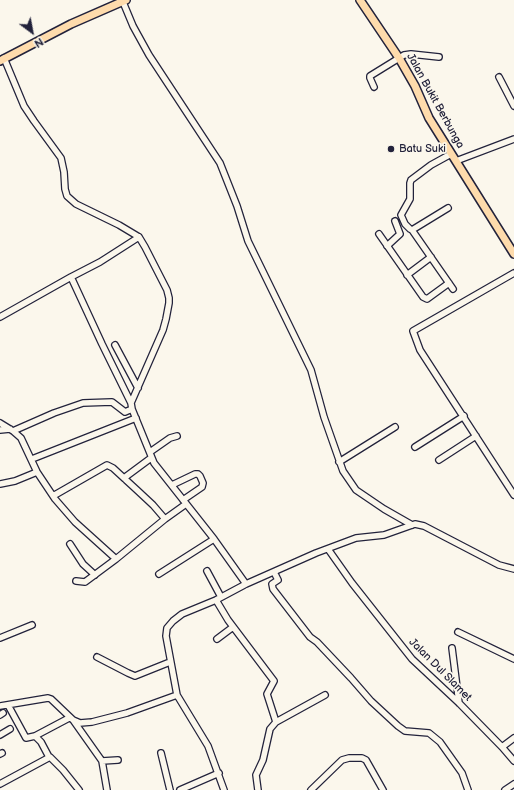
<!DOCTYPE html>
<html>
<head>
<meta charset="utf-8">
<style>
	body { margin:0 }
	#map { position:relative; width:514px; height:790px; overflow:hidden; background:#fbf7ec; font-family:"Balsamiq Sans",sans-serif }
	canvas { display:block }
	.north { position:absolute; left:12px; top:12px; width:40px; height:40px; -webkit-text-stroke:3px #fbf7ec; paint-order:stroke; rotate:148deg; font-size:11px; font-weight:700; line-height:16px; text-align:center; color:#22223b }
	.north::after { content:''; display:block; margin:auto; width:14px; height:18px; background:#22223b; clip-path:polygon(50% 0,100% 100%,50% 72%,0 100%) }
</style>
</head>
<body>
<div id="map">
<canvas width="514" height="790"></canvas>
<div class="north">N</div>
</div>
<script>
const context = document.querySelector('canvas').getContext('2d');
context.lineJoin = 'round';
const shape = rows => new Path2D(rows.map(r => 'M' + r).join(''));
function strokePath(path, color, width, dash) { context.strokeStyle = color; context.lineWidth = width; context.lineCap = dash ? 'butt' : 'round'; context.setLineDash(dash || []); context.stroke(path); }
function write(font, color, halo, rows, align = 'center') {
  context.font = font + ' "Balsamiq Sans",sans-serif'; context.lineWidth = 3.5; context.setLineDash([]); context.textBaseline = 'middle'; context.strokeStyle = halo; context.fillStyle = color; for (const [text, x, y, turn = 0] of rows) {
    context.save(); context.translate(x, y); context.rotate((+turn || 0) * Math.PI / 180); context.textAlign = isNaN(turn) ? turn : align; if (halo) context.strokeText(text, 0, 0); context.fillText(text, 0, 0); context.restore();
  }
}
const minor = shape([
	[123,2,133,26,149,55,220,163,237,206,248,241,311,370,324,417,343,471,356,490,384,509,412,525],
	[4,58,24,106,34,121,61,158,64,172,65,189,67,196,76,204,119,225,139,237,145,247,167,290,169,298,169,303,166,319,163,330,131,403,132,409,154,463,214,539,246,584],
	[499,77,514,106],
	[374,87,370,78,370,76,404,55,411,54,439,57],
	[456,161,514,139],
	[448,208,412,230,410,229,405,224,401,215,410,199,410,183,411,180,431,165,451,154],
	[412,230,453,289],
	[379,234,423,297,427,299,449,283],
	[387,246,400,234,395,221],
	[514,273,413,331,420,350,514,495],
	[407,275,431,257],
	[71,277,100,262,139,237],
	[0,317,71,277,102,344,131,403],
	[115,345,138,388],
	[0,423,13,431,21,438,37,472,55,499,75,522,116,559,165,519,186,504],
	[0,430,10,429],
	[13,431,54,413,83,403,112,402,125,412,132,409],
	[415,447,464,416],
	[150,452,170,438,177,436],
	[32,459,136,418],
	[439,460,476,436],
	[339,462,395,427],
	[124,478,151,458],
	[0,484,15,481,37,472],
	[172,485,195,474,198,474,200,476,203,483,202,487,183,500],
	[53,496,107,465,113,468,138,491,153,505,165,519],
	[70,544,83,564,95,575],
	[328,549,352,583,412,659,459,703,502,747,514,761],
	[207,571,221,597],
	[274,572,278,580,272,584,273,589,310,637,317,642,351,678,371,701,398,726,405,731,429,733,440,742,462,773,468,790],
	[159,574,214,539],
	[76,581,85,582,116,559],
	[216,600,228,620,274,681,267,694,276,722,270,729,263,760,256,775,258,790],
	[458,632,514,659],
	[0,638,32,625],
	[217,639,233,627],
	[452,648,459,703],
	[97,657,128,673,135,676,170,662],
	[8,705,26,738,35,736,69,718],
	[0,706,48,698,51,699,73,720,80,723,92,722,127,713,177,695],
	[0,715,3,713],
	[73,720,102,761,107,790],
	[276,722,325,695],
	[0,735,10,729],
	[35,736,41,742,49,757],
	[502,747,514,738],
	[161,753,170,790],
	[0,754,2,753],
	[102,761,118,760],
	[0,784,50,757,63,770,79,790],
	[180,790,219,773],
	[224,790,208,746,177,695,166,636,167,628,173,621,182,614,216,600,246,584,316,553,356,538,384,535,415,524,424,526,499,565,514,569],
	[311,790,342,760,349,758,362,758,366,760,383,790],
	[505,790,514,784]
]);
const major = shape([
	[360,0,399,58,415,86,429,118,514,254],
	[0,61,71,24,126,0]
]);
strokePath(minor, '#22223b', 8);
strokePath(major, '#22223b', 10);
strokePath(minor, '#fbf7ec', 5.5);
strokePath(major, '#fedbac', 7);
for (const [x, y, r, color] of [
	[391,149,4,"#22223b"]
]) { const dot = new Path2D(); dot.arc(x, y, r, 0, 2 * Math.PI); context.fillStyle = color; context.fill(dot); strokePath(dot, '#fbf7ec', 1.5); }
write('11px', '#22223b', '#fbf7ec', [
	["Jalan Bukit Berbunga",435,101,61],
	["Jalan Dul Slamet",440,670,45]
]);
write('11px', '#22223b', '#fbf7ec', [
	["Batu Suki",399,149]
], 'left');
</script>
</body>
</html>
